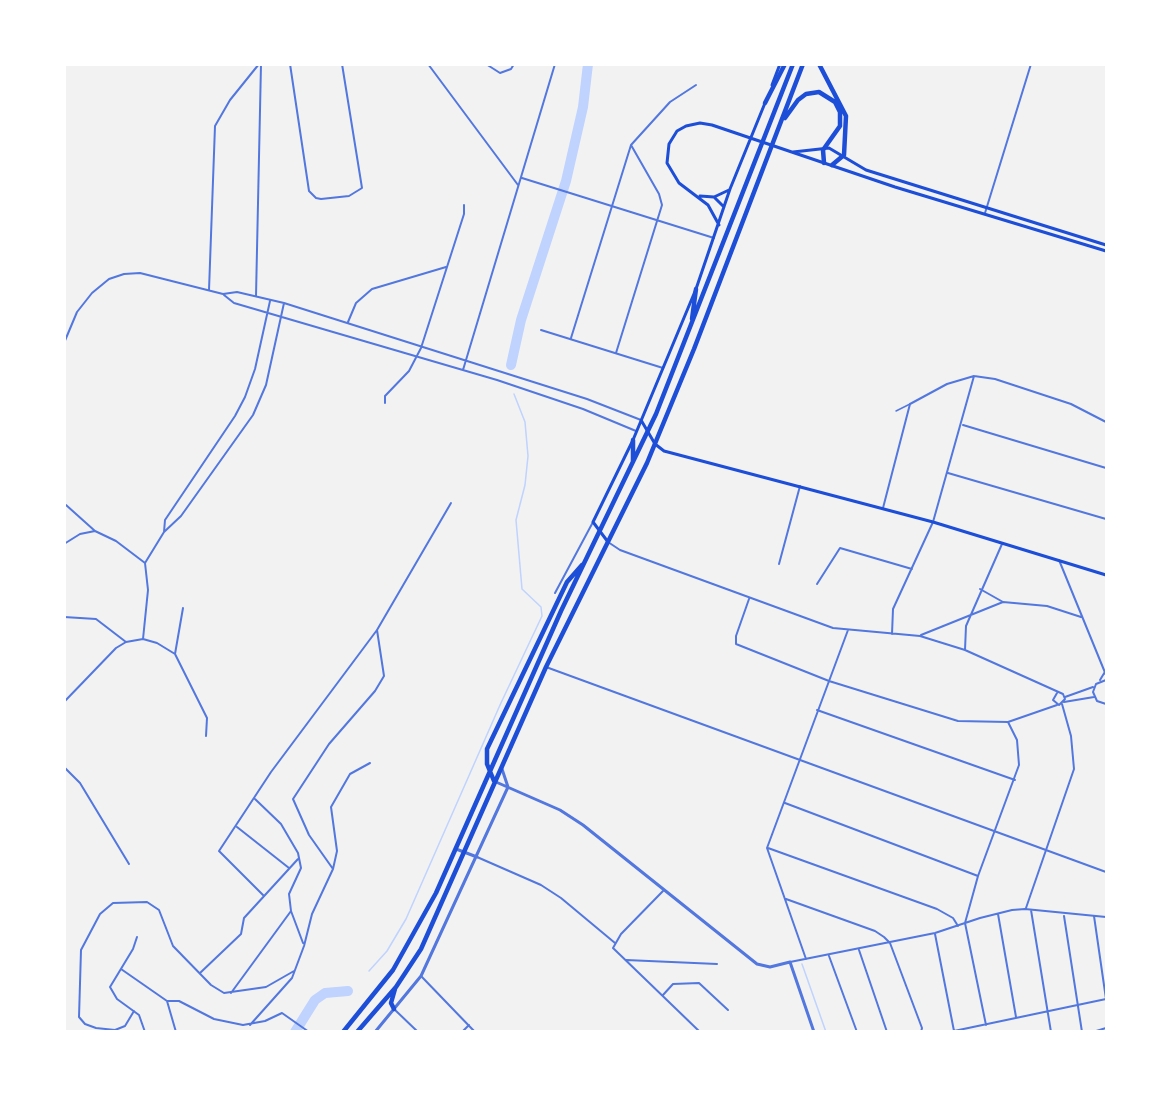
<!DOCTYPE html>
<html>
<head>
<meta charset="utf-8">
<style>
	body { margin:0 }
	#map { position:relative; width:1171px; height:1096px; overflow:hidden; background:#f2f2f2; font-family:"PT Sans",sans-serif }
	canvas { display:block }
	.frame { position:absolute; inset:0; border:66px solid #fff; pointer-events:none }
</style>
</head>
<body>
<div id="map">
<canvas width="1171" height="1096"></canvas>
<div class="frame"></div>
</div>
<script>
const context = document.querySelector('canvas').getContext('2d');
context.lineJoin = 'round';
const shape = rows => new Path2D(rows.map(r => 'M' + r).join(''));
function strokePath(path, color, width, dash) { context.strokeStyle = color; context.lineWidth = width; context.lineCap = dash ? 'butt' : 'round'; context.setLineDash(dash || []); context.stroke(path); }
strokePath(shape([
	[802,964,826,1032],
	[369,971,387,951,406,919,500,705,542,616,541,607,522,589,516,520,525,485,528,456,525,422,514,394]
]), '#bfd3fe', 1.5);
strokePath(shape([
	[511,365,521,320,566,181,583,107,588,64],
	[295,1032,315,1000,325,993,348,991]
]), '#bfd3fe', 10);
strokePath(shape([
	[896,411,910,404]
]), '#5277de', 1.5);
strokePath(shape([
	[290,64,309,191,316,198,321,199,349,196,362,188,342,64],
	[428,64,518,185],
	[486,64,500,73,511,69,514,64],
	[522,178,714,238],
	[985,213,1031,64],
	[209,290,215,126,230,100,259,64],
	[224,295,234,303,497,380,583,409,636,431],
	[256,296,261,64],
	[348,322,356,303,372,289,446,267],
	[541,330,663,368],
	[571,338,631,145,670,102,696,85],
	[64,343,77,312,92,293,109,279,124,274,140,273,223,294,237,292,284,303,587,399,641,420],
	[616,353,662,205,659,194,631,145],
	[463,370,555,64],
	[385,403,385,396,409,371,421,348,464,214,464,205],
	[963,425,1106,468],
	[948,473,1106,519],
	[66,505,95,531],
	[883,508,910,404,947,384,974,376,995,379,1071,404,1106,422],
	[164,532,181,516,253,415,266,385,284,303],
	[608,542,620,550,833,628,920,636,965,650,1063,694,1065,699,1059,705,1053,700,1057,693],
	[64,544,80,534,95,531,116,541,145,563,148,590,143,639],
	[1059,560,1106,675],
	[145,563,164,532,165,520,235,416,245,397,255,369,270,301],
	[779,564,800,486],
	[817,584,840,548,912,569],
	[980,589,1003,602],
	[555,593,593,522],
	[749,599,736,636,736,644,829,681,958,721,1008,722,1057,705],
	[64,617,96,619,126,642],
	[892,634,893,609,933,522,974,376],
	[921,635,1003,602,1047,606,1081,617],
	[965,650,966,626,1002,544],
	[175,654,183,608],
	[546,667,1106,872],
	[1100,680,1106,670],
	[1106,680,1096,684,1093,692,1097,701,1106,704],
	[1065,697,1093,687],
	[64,702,116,648,126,642,143,639,157,643,175,654,207,718,206,736],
	[1064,702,1094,697],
	[817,710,1015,780],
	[64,767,80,783,129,864],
	[255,799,281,824,298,853,301,868,289,894,291,911,303,943],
	[785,803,978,876],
	[237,827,289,868],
	[768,848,937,909,953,918,958,926],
	[477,857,541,885,561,898,615,943],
	[333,869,309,835,293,799,329,744,375,691,384,676,377,630],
	[663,891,621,934,613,948,700,1032],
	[264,896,219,851,271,772,377,630,451,503],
	[786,899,875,931,884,937,890,943,922,1028,921,1032],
	[1026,908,1074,769,1071,736,1062,704],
	[1031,910,1051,1032],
	[998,914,1016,1017],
	[1064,916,1082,1032],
	[1094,916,1106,999],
	[935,934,954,1031,1106,999],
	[137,937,133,949,110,987,117,999,139,1015,145,1032],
	[859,950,887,1032],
	[829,956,857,1032],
	[806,959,767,848,848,630],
	[626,960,717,964],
	[790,962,935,933,980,918,1012,910,1025,909,1106,917],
	[121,969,167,1001],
	[200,973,241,934,244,918,298,859],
	[421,976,475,1032],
	[231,993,291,911],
	[663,995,673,984,699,983,728,1010],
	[394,1009,418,1032],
	[134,1011,125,1026,115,1030,96,1028,85,1024,79,1017,81,950,100,914,113,903,147,902,159,910,173,946,211,985,224,993,266,987,294,971],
	[250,1025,292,978,304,946,312,914,333,869,337,851,331,807,350,774,370,763],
	[986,1025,965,923,978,876,1019,765,1017,740,1008,722],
	[176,1032,167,1001,179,1001,214,1019,243,1025,265,1021,282,1013,309,1032],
	[462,1032,469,1025],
	[1093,1032,1106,1028]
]), '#5277de', 2);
strokePath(shape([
	[502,769,508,787],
	[496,782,560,810,583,825,757,964,770,967,790,962,814,1032],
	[456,849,477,857],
	[375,1032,421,976,508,787]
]), '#5277de', 3);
strokePath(shape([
	[772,85,780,64],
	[793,152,829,148,866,170,1106,245],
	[700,196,714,197,724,207],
	[714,197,729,190],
	[719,225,708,205,679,183,667,163,669,144,677,131,686,126,700,123,712,125,895,187,1106,251],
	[641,420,655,444,664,451,933,522,1106,575],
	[608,542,593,522,633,440,696,289,730,189,765,103]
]), '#1d4ed8', 3);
strokePath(shape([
	[819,64,846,116,844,155,832,165],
	[765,103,785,64],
	[785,118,798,100,806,94,819,92,835,102,840,112,840,126,823,150,824,163],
	[692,319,696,289],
	[633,440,633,461],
	[494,781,487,764,487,749,567,582,582,565],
	[394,1009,391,1003,395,989],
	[343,1032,393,970,436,893,561,611,656,414,793,64],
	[357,1032,396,987,421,949,546,667,647,463,694,349,803,64]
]), '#1d4ed8', 4.5);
</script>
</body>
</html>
